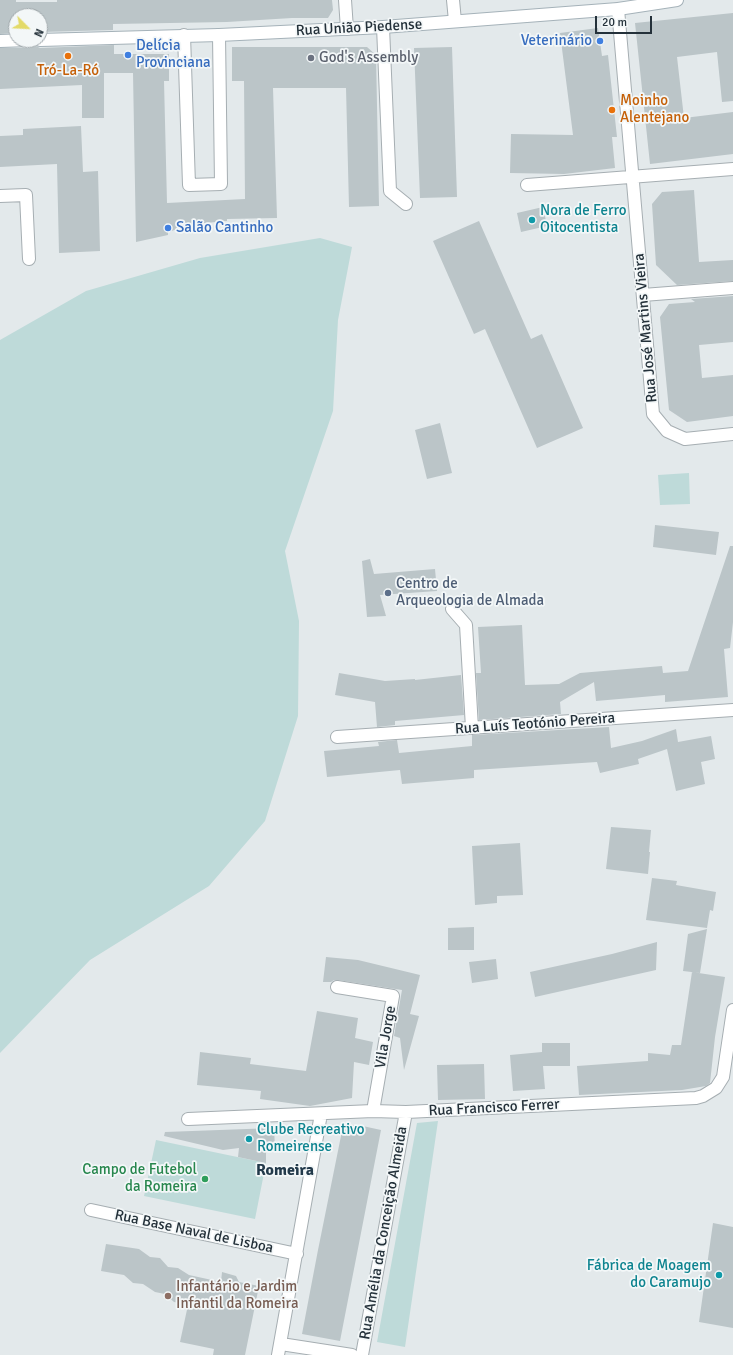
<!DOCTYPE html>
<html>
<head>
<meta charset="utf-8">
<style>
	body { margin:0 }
	#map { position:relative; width:733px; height:1355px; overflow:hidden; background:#e3e9eb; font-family:Signika,sans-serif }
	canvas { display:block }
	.north { position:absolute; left:8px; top:8px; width:40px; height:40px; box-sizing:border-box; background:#f3f7f8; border:1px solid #a0a8ac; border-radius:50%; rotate:114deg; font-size:11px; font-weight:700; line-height:16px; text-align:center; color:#24313a }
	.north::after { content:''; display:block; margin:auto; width:14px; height:18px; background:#e3da68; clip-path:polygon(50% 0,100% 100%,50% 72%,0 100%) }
	.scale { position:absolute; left:595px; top:16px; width:57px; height:18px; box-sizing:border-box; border:2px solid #24313a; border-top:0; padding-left:5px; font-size:12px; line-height:14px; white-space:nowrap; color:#24313a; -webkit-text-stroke:3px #f3f7f8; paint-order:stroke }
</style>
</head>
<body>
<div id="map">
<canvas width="733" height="1355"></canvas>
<div class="north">N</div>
<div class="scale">20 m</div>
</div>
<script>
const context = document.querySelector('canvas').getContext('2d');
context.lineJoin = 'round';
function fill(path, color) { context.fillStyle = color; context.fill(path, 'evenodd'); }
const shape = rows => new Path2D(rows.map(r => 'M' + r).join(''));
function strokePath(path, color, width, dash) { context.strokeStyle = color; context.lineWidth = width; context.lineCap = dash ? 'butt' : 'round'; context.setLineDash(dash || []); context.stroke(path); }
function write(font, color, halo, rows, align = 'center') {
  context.font = font + ' Signika,sans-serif'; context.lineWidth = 3.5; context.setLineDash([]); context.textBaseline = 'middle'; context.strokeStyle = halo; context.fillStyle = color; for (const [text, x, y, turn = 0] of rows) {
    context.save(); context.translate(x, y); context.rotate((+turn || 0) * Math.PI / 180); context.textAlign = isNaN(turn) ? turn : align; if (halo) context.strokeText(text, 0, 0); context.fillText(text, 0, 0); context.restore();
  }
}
fill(shape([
	[320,238,352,247,338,320,333,411,285,551,299,621,298,716,265,821,209,886,90,960,0,1053,0,340,86,291,200,258],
	[689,473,690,504,660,505,658,475],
	[438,1121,405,1347,377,1342,417,1123],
	[156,1140,266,1163,255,1219,144,1196]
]), '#bedad9');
fill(shape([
	[0,0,16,0,16,2,57,2,57,0,332,0,333,10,328,18,292,18,227,22,113,24,113,30,40,32,40,16,16,16,16,33,0,34],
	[733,13,733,101,722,102,717,52,677,57,684,118,733,112,733,154,650,164,635,23],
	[598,28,602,56,608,55,617,137,612,137,615,168,564,174,510,173,511,134,573,135,560,33],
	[34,45,40,48,114,45,114,54,169,54,169,81,164,81,167,203,245,199,244,81,232,81,232,47,367,47,376,55,379,206,349,207,346,88,273,88,277,218,227,219,227,221,194,224,168,232,168,235,136,242,133,73,104,73,104,118,82,118,82,85,0,89,0,48,29,48],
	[452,47,457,197,420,198,414,48],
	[81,126,83,172,98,171,100,251,59,253,57,164,0,167,0,136,23,135,23,129],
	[694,190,699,262,733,260,733,281,677,285,656,265,652,204,662,192],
	[543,207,547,226,521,232,517,213],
	[479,221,531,339,542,334,583,428,537,448,485,329,474,334,433,241],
	[733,296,733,342,699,345,702,378,733,375,733,416,687,422,669,410,660,317,669,304,695,302,691,299],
	[440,423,452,473,427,479,415,430],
	[655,525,719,532,716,555,653,547],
	[730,546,733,546,733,622,730,648,724,649,728,697,665,702,665,695,596,701,594,682,560,702,561,714,479,720,476,673,481,673,478,627,522,625,525,685,559,684,580,673,662,666,663,673,688,671],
	[370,559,374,574,435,569,437,591,380,595,386,616,367,617,362,561],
	[339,673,385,681,415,679,415,680,461,675,464,715,395,721,395,725,377,727,375,702,335,695],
	[609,727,611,748,642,741,676,729,678,742,711,736,715,759,701,762,705,784,676,791,667,749,638,759,639,764,600,773,597,762,474,770,474,778,402,784,400,770,327,777,324,751,379,746,378,742,397,740,399,753,472,746,472,735,473,735],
	[611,827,651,830,649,852,650,852,648,874,606,869],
	[520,843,523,895,497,896,497,903,475,905,472,846],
	[652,878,677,881,676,885,716,892,713,911,710,910,707,928,646,920],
	[474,927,474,950,448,950,448,928],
	[707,929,700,973,683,971,688,934],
	[657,942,656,970,535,997,530,972,612,954],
	[326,957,358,960,420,975,410,1014,419,1016,404,1070,400,1038,394,1036,402,990,338,980,334,980,331,982,323,982],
	[496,959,498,979,472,983,469,962],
	[692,972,725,977,715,1037,710,1083,706,1086,682,1090,579,1095,577,1066,648,1061,648,1053,670,1055,672,1045,681,1045],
	[317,1011,358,1018,355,1038,373,1042,369,1065,354,1062,352,1098,310,1106,260,1099,261,1091,197,1085,200,1052,251,1058,250,1064,306,1071],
	[542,1043,570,1043,570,1066,543,1066,545,1089,513,1091,510,1055,542,1052,542,1053],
	[484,1064,485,1099,438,1100,437,1065],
	[358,1125,381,1130,340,1341,302,1334,318,1250,343,1126],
	[274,1128,275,1148,266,1149,266,1163,238,1157,239,1148,223,1150,164,1136,165,1132],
	[713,1223,733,1227,733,1328,699,1322],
	[106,1244,139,1249,150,1257,160,1258,168,1267,178,1268,189,1275,221,1282,222,1272,236,1276,239,1282,259,1286,245,1355,213,1355,214,1349,180,1342,188,1305,174,1302,165,1294,155,1292,143,1284,133,1283,124,1275,101,1271]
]), '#bbc5c8');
const street = shape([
	[345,0,347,29],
	[453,0,455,21],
	[618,9,653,414,667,431,685,439,733,434],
	[383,27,390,191,406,204],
	[184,35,189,185,221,184,219,35],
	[527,185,733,169],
	[0,196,26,195,29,259],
	[643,295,733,288],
	[452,609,466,625,472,728],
	[337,737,733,710],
	[337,987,393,996,373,1111],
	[188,1119,373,1111,406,1112,696,1098,703,1096,716,1088,723,1077,733,1010],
	[91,1210,297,1254],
	[281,1344,352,1355],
	[278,1355,321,1114],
	[362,1355,406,1112]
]);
const secondary = shape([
	[40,40,219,35,383,27,618,9,677,0],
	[0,41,29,40]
]);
strokePath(street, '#a6aeb2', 14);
strokePath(secondary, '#a5b2b9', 14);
strokePath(street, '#fff', 12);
strokePath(secondary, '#fff', 12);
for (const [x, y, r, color] of [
	[600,41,4,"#3f7fe0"],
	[128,55,4,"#3f7fe0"],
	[68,56,4,"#e8710a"],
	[311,58,4,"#6b7280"],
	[612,110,4,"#e8710a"],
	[532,220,4,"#0f9aa8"],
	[168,228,4,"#3f7fe0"],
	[388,593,4,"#5c6f8a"],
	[249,1139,4,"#0f9aa8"],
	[205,1179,4,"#2e9e5b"],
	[719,1275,4,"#0f9aa8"],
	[168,1296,4,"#8d6e63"]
]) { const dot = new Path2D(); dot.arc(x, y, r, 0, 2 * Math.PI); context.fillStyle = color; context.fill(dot); strokePath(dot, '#f3f7f8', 1.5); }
write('15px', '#24313a', '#f3f7f8', [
	["Rua União Piedense",359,28,-3],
	["Rua José Martins Vieira",646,328,-95],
	["Rua Luís Teotónio Pereira",535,724,-4],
	["Vila Jorge",386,1037,-80],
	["Rua Francisco Ferrer",494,1108,-3],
	["Rua Base Naval de Lisboa",194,1232,12],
	["Rua Amélia da Conceição Almeida",384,1233,-80]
]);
write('15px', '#366cbe', '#f3f7f8', [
	["Veterinário",592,41,"right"],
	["Delícia",136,46],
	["Provinciana",136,63],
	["Salão Cantinho",176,228]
], 'left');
write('15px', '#5b616d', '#f3f7f8', [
	["God's Assembly",319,58]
], 'left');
write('15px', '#c56008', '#f3f7f8', [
	["Tró-La-Ró",68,71],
	["Moinho",620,101,"left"],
	["Alentejano",620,118,"left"]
]);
write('15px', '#0d838f', '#f3f7f8', [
	["Nora de Ferro",540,211],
	["Oitocentista",540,228],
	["Clube Recreativo",257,1130],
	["Romeirense",257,1147],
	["Fábrica de Moagem",711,1266,"right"],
	["do Caramujo",711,1283,"right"]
], 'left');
write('15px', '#4e5e75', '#f3f7f8', [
	["Centro de",396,584],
	["Arqueologia de Almada",396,601]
], 'left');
write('15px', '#27864d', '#f3f7f8', [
	["Campo de Futebol",197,1170],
	["da Romeira",197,1187]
], 'right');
write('15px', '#785e54', '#f3f7f8', [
	["Infantário e Jardim",176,1287],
	["Infantil da Romeira",176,1304]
], 'left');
write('bold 16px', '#22394a', '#f3f7f8', [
	["Romeira",285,1171]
]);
</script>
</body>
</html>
